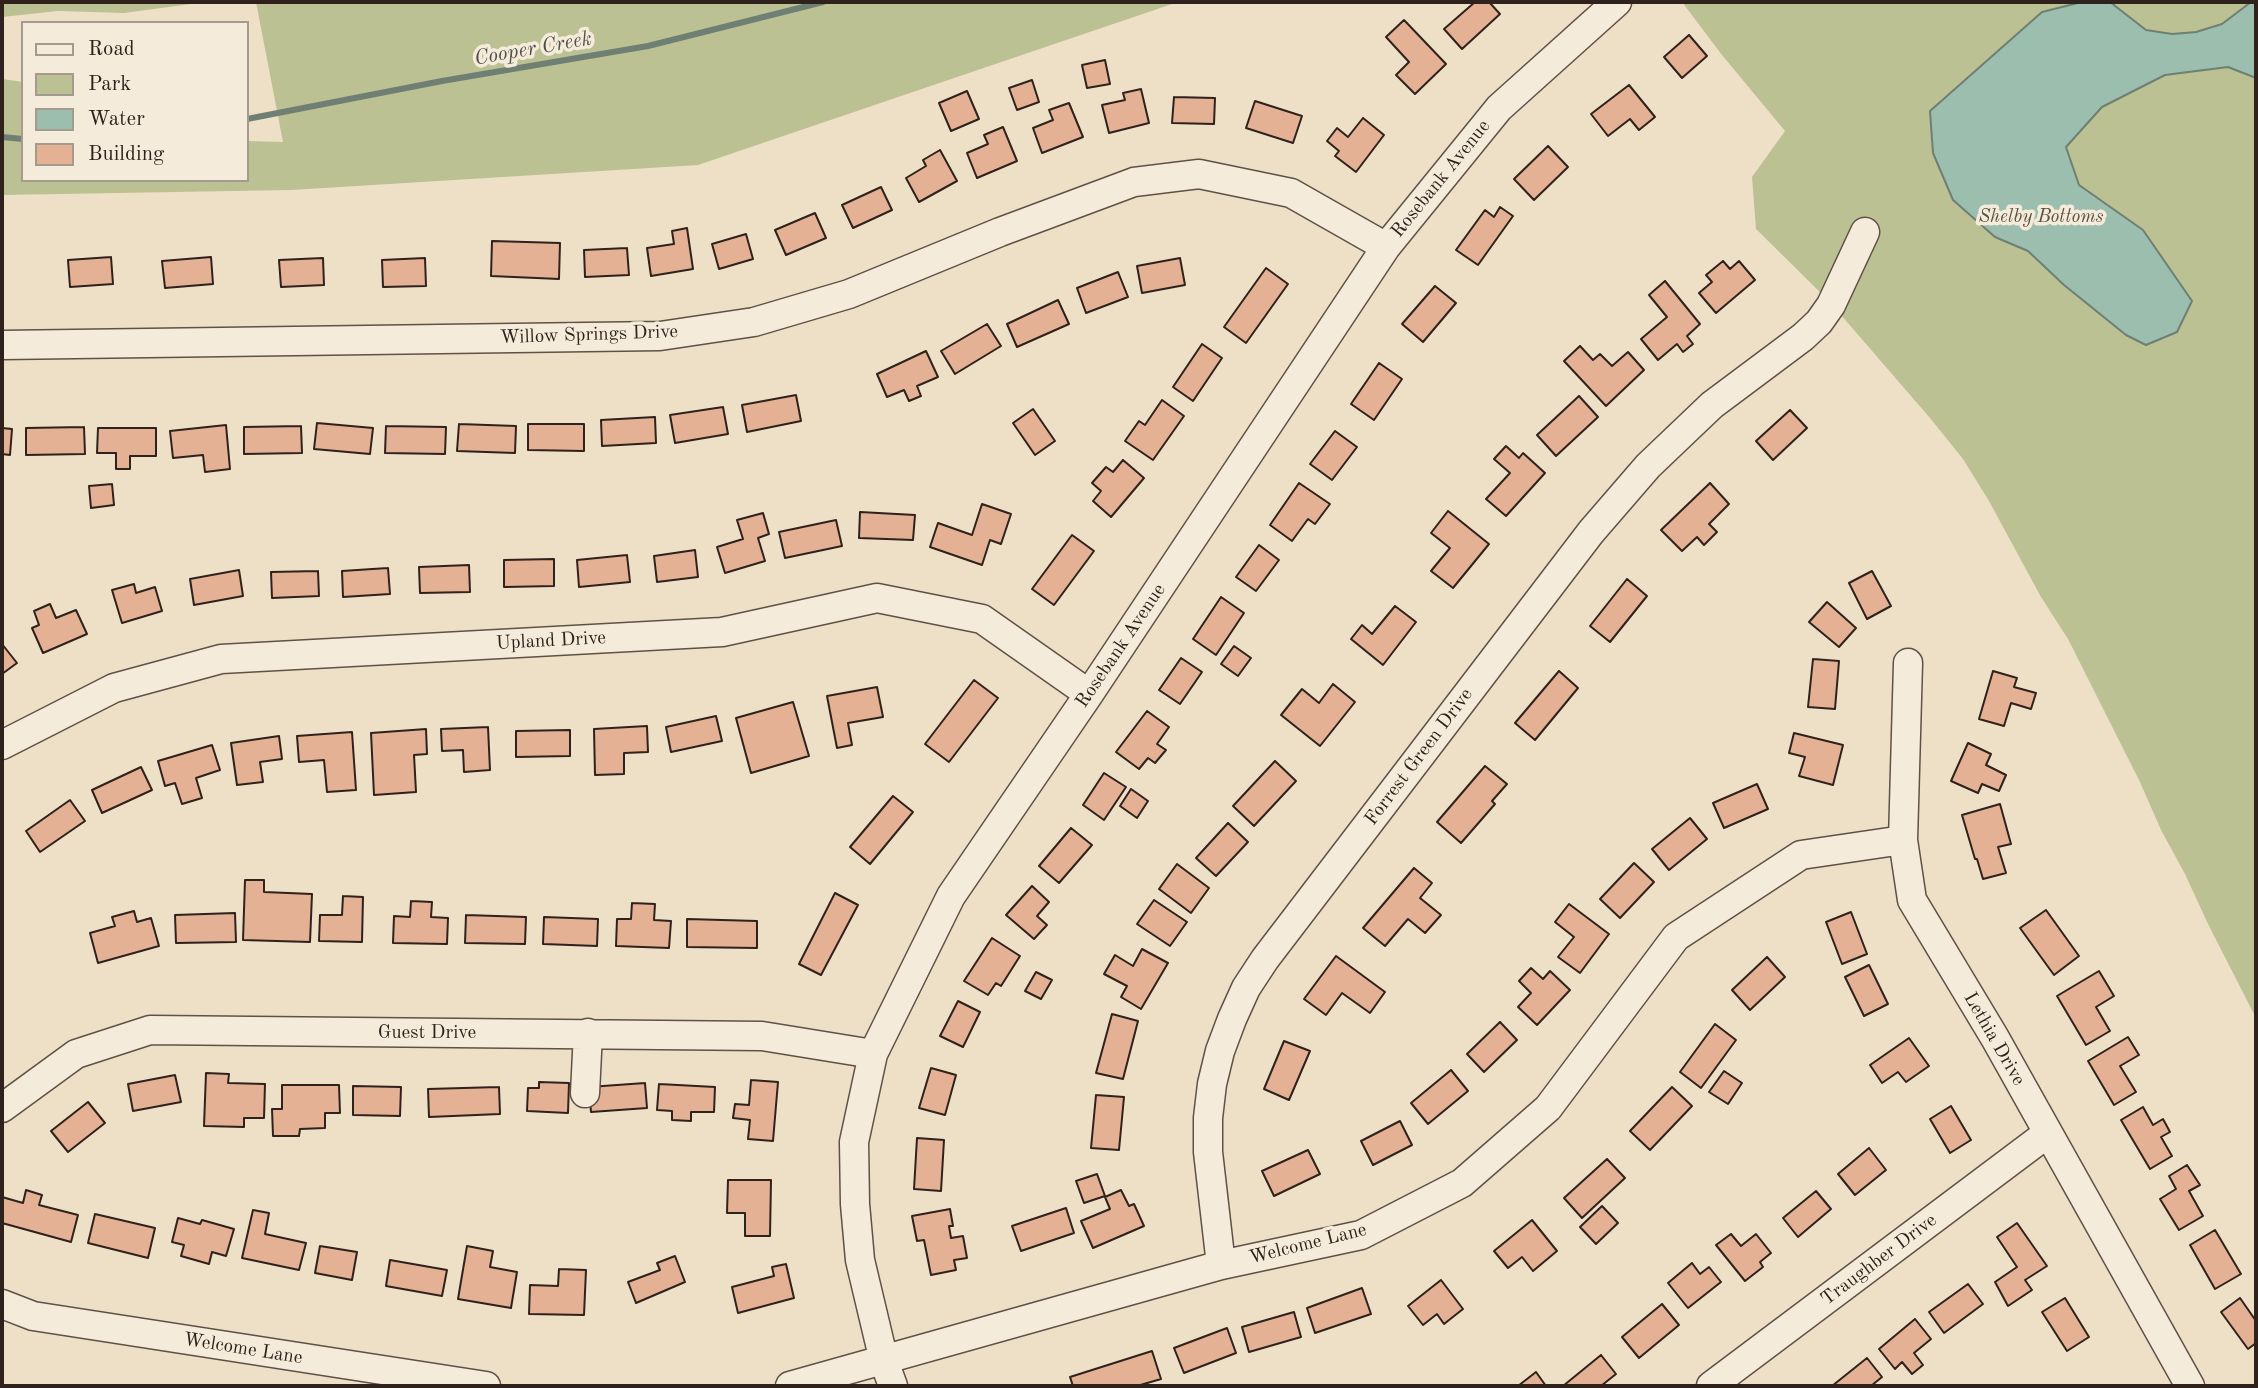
<!DOCTYPE html>
<html>
<head>
<meta charset="utf-8">
<style>
	body { margin:0 }
	#map { position:relative; width:2258px; height:1388px; overflow:hidden; background:#eee0c6; font-family:"Old Standard TT",serif }
	canvas { display:block }
	.frame { position:absolute; inset:0; border:4px solid #2f211c; pointer-events:none }
	.legend { position:absolute; left:21px; top:21px; width:228px; height:161px; box-sizing:border-box; background:#f4ebda; border:2px solid #a59a8e; margin:0; padding:9px 12px; list-style:none; font-size:21px; color:#2f211c }
	.legend li { display:flex; align-items:center; gap:14px; height:35px }
	.legend b { width:35px; border:2px solid #a59a8e }
</style>
</head>
<body>
<div id="map">
<canvas width="2258" height="1388"></canvas>
<div class="frame"></div>
<ul class="legend">
<li><b style="height:9px;background:#f4ebda"></b>Road</li>
<li><b style="height:19px;background:#bbc193"></b>Park</li>
<li><b style="height:19px;background:#9bbeaf"></b>Water</li>
<li><b style="height:19px;background:#e4b194"></b>Building</li>
</ul>
</div>
<script>
const context = document.querySelector('canvas').getContext('2d');
context.lineJoin = 'round';
function fill(path, color) { context.fillStyle = color; context.fill(path, 'evenodd'); }
const shape = rows => new Path2D(rows.map(r => 'M' + r).join(''));
function strokePath(path, color, width, dash) { context.strokeStyle = color; context.lineWidth = width; context.lineCap = dash ? 'butt' : 'round'; context.setLineDash(dash || []); context.stroke(path); }
function write(font, color, halo, rows, align = 'center') {
  context.font = font + ' "Old Standard TT",serif'; context.lineWidth = 7; context.setLineDash([]); context.textBaseline = 'middle'; context.strokeStyle = halo; context.fillStyle = color; for (const [text, x, y, turn = 0] of rows) {
    context.save(); context.translate(x, y); context.rotate((+turn || 0) * Math.PI / 180); context.textAlign = isNaN(turn) ? turn : align; if (halo) context.strokeText(text, 0, 0); context.fillText(text, 0, 0); context.restore();
  }
}
fill(shape([
	[2,2,206,2,124,13,58,11,2,17],
	[256,2,1178,2,698,165,292,190,2,195,2,79,23,82,23,180,247,180,247,141,283,142],
	[1682,2,2256,2,2256,1018,2208,924,2185,874,2161,830,2140,782,2068,639,2041,597,1989,501,1963,459,1930,418,1828,300,1756,229,1752,177,1785,131,1722,55]
]), '#bbc193');
const water = shape([
	[2082,2,2110,2,2146,30,2172,34,2196,32,2222,24,2251,2,2256,2,2256,78,2228,67,2165,75,2102,107,2066,147,2079,185,2143,230,2192,301,2177,332,2146,345,2126,335,2064,285,2028,251,1995,237,1953,200,1933,153,1930,111,2042,12,2082,2]
]);
fill(water, '#9bbeaf');
strokePath(water, '#707f74', 2);
strokePath(shape([
	[247,119,442,81,648,46,823,2],
	[2,137,23,139]
]), '#707f74', 6);
const building = shape([
	[1475,2,1489,2,1500,14,1462,49,1444,29,1475,2],
	[1404,20,1446,64,1415,94,1396,75,1409,62,1386,37,1404,20],
	[1689,35,1707,56,1682,78,1664,57,1689,35],
	[1105,60,1110,84,1087,88,1082,65,1105,60],
	[1032,80,1039,102,1017,110,1009,88,1032,80],
	[1629,85,1655,117,1639,130,1630,119,1608,136,1591,114,1629,85],
	[1141,89,1149,123,1109,133,1102,105,1125,100,1123,93,1141,89],
	[967,91,979,119,951,131,939,103,967,91],
	[1174,97,1215,98,1214,124,1172,123,1174,97],
	[1255,101,1302,116,1293,143,1246,128,1255,101],
	[1069,103,1083,137,1042,153,1033,128,1053,120,1049,110,1069,103],
	[1363,118,1384,135,1356,172,1335,156,1339,151,1327,141,1337,128,1348,137,1363,118],
	[1003,127,1017,161,977,178,967,153,988,144,984,135,1003,127],
	[1548,146,1568,167,1534,200,1514,179,1548,146],
	[940,150,957,181,919,202,906,178,926,166,923,160,940,150],
	[881,187,892,210,853,228,842,205,881,187],
	[1500,207,1513,216,1478,265,1456,250,1485,210,1494,217,1500,207],
	[815,213,826,238,786,255,775,230,815,213],
	[687,228,693,269,651,276,647,248,674,244,672,231,687,228],
	[746,234,753,259,719,269,712,244,746,234],
	[492,241,560,243,559,279,491,276,492,241],
	[627,248,629,275,585,277,584,250,627,248],
	[111,257,113,284,70,287,68,260,111,257],
	[211,257,213,284,165,288,162,261,211,257],
	[323,258,324,285,281,287,279,260,323,258],
	[425,258,426,286,383,287,382,260,425,258],
	[1180,258,1185,285,1142,293,1137,266,1180,258],
	[1723,261,1730,269,1739,261,1755,280,1716,313,1699,293,1712,282,1706,275,1723,261],
	[1266,268,1288,284,1246,343,1224,327,1266,268],
	[1118,272,1128,297,1086,313,1077,288,1118,272],
	[1665,281,1700,324,1687,336,1693,344,1683,352,1677,344,1658,360,1641,339,1667,317,1649,295,1665,281],
	[1435,286,1456,303,1423,342,1402,324,1435,286],
	[1058,300,1069,324,1017,347,1007,324,1058,300],
	[987,324,1001,346,955,374,941,351,987,324],
	[1202,344,1222,358,1193,401,1173,387,1202,344],
	[1580,346,1593,360,1600,354,1612,366,1628,352,1644,370,1606,406,1564,361,1580,346],
	[926,351,938,377,917,386,921,396,909,401,904,390,887,397,877,374,926,351],
	[1379,363,1402,379,1374,420,1351,404,1379,363],
	[796,395,801,421,747,432,742,405,796,395],
	[1579,396,1598,417,1556,456,1537,435,1579,396],
	[1162,400,1184,416,1153,460,1125,441,1139,421,1145,425,1162,400],
	[723,407,728,434,675,443,670,415,723,407],
	[1033,409,1055,441,1035,455,1013,423,1033,409],
	[1790,410,1807,428,1773,460,1756,441,1790,410],
	[655,417,656,443,602,446,601,420,655,417],
	[317,423,373,428,370,454,314,449,317,423],
	[459,424,516,426,515,453,457,451,459,424],
	[528,424,584,424,584,451,528,450,528,424],
	[226,425,230,469,205,472,203,455,173,458,170,431,226,425],
	[301,426,302,453,244,454,244,427,301,426],
	[386,426,446,427,445,454,385,453,386,426],
	[84,427,85,454,26,455,26,428,84,427],
	[2,428,12,429,10,455,2,454,2,428],
	[98,428,156,428,156,456,130,456,130,469,116,469,116,453,97,453,98,428],
	[1335,431,1357,447,1332,480,1310,464,1335,431],
	[1506,446,1519,458,1523,453,1545,473,1506,516,1486,499,1510,473,1494,459,1506,446],
	[1123,460,1144,478,1111,517,1093,501,1101,491,1092,483,1106,467,1113,472,1123,460],
	[1299,483,1330,504,1315,524,1308,519,1292,541,1270,525,1299,483],
	[1710,483,1729,504,1709,524,1717,532,1704,545,1697,537,1682,551,1661,530,1710,483],
	[112,484,114,505,91,508,89,486,112,484],
	[982,504,1011,514,1001,544,990,540,982,565,930,547,938,523,972,535,982,504],
	[1448,511,1489,544,1453,588,1431,571,1450,548,1431,533,1448,511],
	[860,512,915,515,913,540,859,538,860,512],
	[763,513,769,534,758,538,765,561,725,573,717,547,743,539,737,520,763,513],
	[836,520,842,546,785,558,779,532,836,520],
	[1072,535,1094,551,1054,605,1032,589,1072,535],
	[1259,545,1279,560,1256,591,1236,577,1259,545],
	[695,550,698,577,657,582,654,556,695,550],
	[627,555,630,582,579,587,577,560,627,555],
	[554,559,554,586,504,587,504,560,554,559],
	[469,565,470,592,420,593,419,567,469,565],
	[388,568,390,594,343,597,342,571,388,568],
	[239,570,243,596,194,605,190,579,239,570],
	[318,571,319,596,272,598,271,572,318,571],
	[1872,571,1891,606,1867,619,1849,583,1872,571],
	[1627,579,1647,596,1610,642,1590,626,1627,579],
	[134,584,136,593,155,587,162,611,122,623,112,590,134,584],
	[1221,597,1244,613,1216,655,1193,639,1221,597],
	[1827,602,1856,628,1839,647,1809,622,1827,602],
	[50,604,56,618,76,610,87,634,43,653,32,628,39,625,34,611,50,604],
	[1395,606,1416,622,1383,665,1351,639,1362,625,1372,634,1395,606],
	[2,644,17,663,2,674,2,644],
	[1234,646,1251,658,1238,676,1221,664,1234,646],
	[1181,658,1202,672,1180,704,1159,690,1181,658],
	[1813,659,1839,661,1835,709,1808,707,1813,659],
	[1559,671,1578,688,1535,740,1515,723,1559,671],
	[1993,671,2017,678,2014,687,2036,693,2031,709,2011,703,2004,726,1979,719,1993,671],
	[974,680,998,698,949,762,925,744,974,680],
	[1333,684,1355,702,1320,746,1281,715,1302,689,1319,703,1333,684],
	[877,687,883,717,848,723,852,745,837,748,827,696,877,687],
	[793,702,809,756,751,773,736,718,793,702],
	[1147,711,1169,727,1157,744,1166,750,1155,763,1148,758,1139,769,1116,752,1147,711],
	[716,716,722,741,671,752,666,727,716,716],
	[647,726,648,752,624,753,624,774,595,775,594,729,647,726],
	[488,727,490,770,464,772,463,750,442,751,441,729,488,727],
	[426,729,427,754,414,755,416,792,374,795,371,733,426,729],
	[570,730,570,756,516,757,516,731,570,730],
	[352,732,356,790,327,792,324,760,299,762,297,736,352,732],
	[1794,733,1843,745,1833,785,1799,776,1805,757,1789,753,1794,733],
	[279,736,282,759,260,762,263,782,237,785,231,743,279,736],
	[1968,743,1991,754,1986,765,2006,775,1999,791,1982,784,1978,793,1951,781,1968,743],
	[212,745,220,770,196,778,202,798,182,804,175,783,165,786,158,761,212,745],
	[1275,761,1296,781,1254,826,1233,806,1275,761],
	[1485,766,1507,784,1492,801,1495,804,1461,843,1437,822,1485,766],
	[141,767,152,790,102,813,92,790,141,767],
	[1104,773,1126,787,1104,820,1083,805,1104,773],
	[1757,784,1768,809,1724,828,1713,803,1757,784],
	[1131,789,1148,801,1137,818,1120,806,1131,789],
	[893,796,913,812,870,864,850,847,893,796],
	[70,800,85,821,40,852,26,831,70,800],
	[2000,804,2011,844,1998,847,2006,873,1983,879,1977,859,1975,859,1962,815,2000,804],
	[1690,818,1707,839,1669,870,1652,849,1690,818],
	[1228,823,1248,842,1216,876,1196,858,1228,823],
	[1071,828,1092,845,1059,883,1039,866,1071,828],
	[1634,863,1654,882,1620,918,1600,899,1634,863],
	[1177,864,1209,888,1191,913,1159,889,1177,864],
	[1414,868,1432,883,1420,898,1441,915,1425,933,1408,919,1385,946,1363,928,1414,868],
	[245,880,264,880,264,892,312,894,310,942,243,940,245,880],
	[1032,886,1049,902,1037,916,1047,925,1034,939,1006,915,1032,886],
	[835,893,858,905,821,975,799,964,835,893],
	[343,896,363,897,362,942,319,941,320,915,342,915,343,896],
	[1154,900,1187,922,1170,946,1137,924,1154,900],
	[411,901,432,902,431,917,448,918,447,944,393,943,394,916,410,917,411,901],
	[632,903,655,904,654,920,671,921,669,948,616,946,617,919,631,919,632,903],
	[1569,904,1609,934,1580,973,1558,957,1574,937,1555,922,1569,904],
	[2046,910,2079,956,2054,975,2020,928,2046,910],
	[134,911,137,922,151,918,159,946,98,963,90,933,115,926,112,917,134,911],
	[1851,912,1867,954,1842,964,1826,922,1851,912],
	[235,913,236,942,176,943,175,915,235,913],
	[466,915,526,917,525,944,465,943,466,915],
	[544,917,598,919,597,946,543,944,544,917],
	[687,919,757,921,757,948,687,947,687,919],
	[992,938,1020,956,1001,986,996,983,988,995,964,981,992,938],
	[1142,949,1168,963,1141,1009,1121,997,1127,986,1104,974,1115,955,1133,966,1142,949],
	[1336,956,1385,992,1370,1013,1342,993,1326,1015,1304,999,1336,956],
	[1767,957,1785,977,1750,1010,1732,990,1767,957],
	[1869,965,1888,1004,1864,1016,1845,977,1869,965],
	[1531,968,1543,979,1550,971,1570,990,1537,1025,1518,1007,1531,993,1519,981,1531,968],
	[2099,971,2114,996,2096,1007,2110,1031,2086,1045,2057,996,2099,971],
	[1036,972,1052,980,1041,999,1025,991,1036,972],
	[958,1001,980,1012,963,1047,940,1036,958,1001],
	[1112,1014,1138,1021,1123,1079,1096,1073,1112,1014],
	[1500,1022,1517,1040,1484,1072,1467,1054,1500,1022],
	[1715,1024,1736,1040,1701,1088,1680,1072,1715,1024],
	[2128,1037,2139,1055,2120,1066,2136,1092,2114,1105,2088,1061,2128,1037],
	[1909,1038,1929,1066,1906,1082,1898,1072,1882,1083,1870,1065,1909,1038],
	[1284,1041,1310,1051,1289,1100,1264,1089,1284,1041],
	[931,1068,956,1075,945,1115,919,1108,931,1068],
	[1451,1070,1468,1091,1428,1124,1411,1103,1451,1070],
	[1724,1071,1742,1083,1728,1104,1709,1092,1724,1071],
	[206,1073,229,1074,228,1083,265,1084,264,1118,244,1118,244,1127,204,1126,206,1073],
	[175,1075,181,1102,133,1111,128,1084,175,1075],
	[751,1080,778,1082,773,1141,748,1139,750,1120,733,1118,735,1104,749,1105,751,1080],
	[539,1082,569,1083,568,1113,527,1111,528,1088,539,1088,539,1082],
	[645,1083,647,1108,591,1112,589,1087,645,1083],
	[659,1084,715,1087,714,1112,691,1112,691,1121,672,1120,672,1111,657,1110,659,1084],
	[282,1085,339,1085,340,1113,325,1113,325,1128,300,1129,299,1136,273,1136,272,1109,282,1109,282,1085],
	[353,1086,401,1087,400,1116,353,1115,353,1086],
	[499,1087,500,1114,429,1117,428,1089,499,1087],
	[1672,1087,1692,1106,1650,1150,1630,1131,1672,1087],
	[1096,1095,1124,1097,1119,1150,1091,1148,1096,1095],
	[88,1102,105,1123,68,1152,51,1131,88,1102],
	[1951,1106,1971,1140,1950,1153,1930,1119,1951,1106],
	[2143,1107,2153,1125,2163,1119,2170,1132,2161,1137,2172,1156,2150,1169,2121,1120,2143,1107],
	[1400,1121,1412,1145,1373,1165,1361,1141,1400,1121],
	[917,1138,944,1140,941,1191,914,1189,917,1138],
	[1869,1148,1886,1170,1855,1195,1838,1174,1869,1148],
	[1308,1150,1320,1174,1274,1196,1262,1171,1308,1150],
	[1607,1159,1625,1178,1582,1218,1564,1198,1607,1159],
	[2187,1165,2200,1185,2189,1191,2203,1216,2179,1230,2160,1199,2176,1189,2169,1176,2187,1165],
	[1097,1174,1105,1196,1084,1203,1076,1181,1097,1174],
	[728,1180,771,1180,770,1236,745,1236,745,1213,727,1213,728,1180],
	[26,1190,42,1195,39,1205,78,1215,71,1242,2,1223,2,1197,23,1203,26,1190],
	[1121,1190,1129,1206,1134,1204,1144,1226,1093,1248,1081,1221,1110,1209,1105,1197,1121,1190],
	[1816,1191,1831,1209,1798,1237,1783,1218,1816,1191],
	[1602,1206,1618,1223,1596,1244,1580,1227,1602,1206],
	[1066,1208,1074,1233,1021,1251,1012,1226,1066,1208],
	[950,1209,953,1226,949,1226,951,1238,963,1236,967,1258,954,1260,956,1270,931,1275,924,1240,917,1241,912,1216,950,1209],
	[253,1210,269,1213,265,1234,306,1243,299,1270,242,1258,253,1210],
	[95,1214,155,1228,148,1258,88,1243,95,1214],
	[178,1218,200,1224,202,1220,234,1229,226,1256,212,1252,209,1264,181,1256,184,1245,172,1242,178,1218],
	[1532,1220,1557,1251,1533,1271,1522,1257,1508,1268,1494,1251,1532,1220],
	[2017,1223,2047,1266,2025,1280,2032,1290,2008,1306,1995,1282,2017,1267,1997,1237,2017,1223],
	[2215,1230,2241,1274,2215,1289,2190,1245,2215,1230],
	[1731,1234,1741,1246,1756,1234,1771,1253,1760,1262,1763,1267,1745,1281,1716,1245,1731,1234],
	[320,1246,357,1252,352,1280,315,1273,320,1246],
	[467,1246,493,1251,490,1267,517,1272,511,1308,458,1299,467,1246],
	[675,1256,685,1282,636,1303,628,1282,660,1270,657,1263,675,1256],
	[390,1260,447,1270,442,1296,386,1286,390,1260],
	[1692,1263,1700,1274,1709,1267,1721,1282,1688,1308,1668,1283,1692,1263],
	[786,1264,794,1298,738,1313,732,1287,774,1276,772,1267,786,1264],
	[559,1269,586,1270,584,1315,529,1314,530,1285,558,1286,559,1269],
	[1441,1280,1463,1309,1444,1324,1437,1314,1423,1325,1408,1306,1441,1280],
	[1968,1284,1983,1304,1944,1333,1929,1312,1968,1284],
	[1362,1288,1371,1314,1315,1333,1307,1308,1362,1288],
	[2065,1298,2089,1337,2067,1351,2042,1312,2065,1298],
	[2240,1298,2256,1321,2256,1343,2248,1349,2221,1312,2240,1298],
	[1662,1304,1679,1325,1639,1358,1622,1337,1662,1304],
	[1294,1312,1301,1337,1249,1352,1242,1327,1294,1312],
	[1915,1319,1931,1339,1914,1353,1923,1365,1912,1374,1902,1362,1895,1369,1879,1349,1915,1319],
	[1227,1328,1236,1353,1184,1373,1174,1348,1227,1328],
	[1152,1351,1161,1379,1137,1386,1073,1386,1070,1377,1152,1351],
	[1601,1355,1616,1374,1601,1386,1563,1386,1601,1355],
	[1867,1358,1882,1377,1871,1386,1832,1386,1867,1358],
	[1536,1372,1546,1386,1518,1386,1536,1372]
]);
fill(building, '#e4b194');
strokePath(building, '#2f211c', 2);
const minor = shape([
	[2,345,660,336,754,322,849,294,1000,232,1134,182,1199,174,1291,193,1386,247],
	[1908,663,1903,840,1912,900,1995,1038,2190,1386],
	[2,745,114,688,221,659,722,632,877,598,982,619,1089,694],
	[585,1093,588,1033],
	[2,1108,76,1054,150,1030,762,1036,873,1054],
	[1221,1265,1208,1152,1208,1118,1212,1084,1220,1051,1232,1019,1246,988,1265,959,1591,532,1648,466,1712,405,1803,337,1819,322,1831,305,1865,232],
	[2,1304,33,1316,486,1386],
	[790,1386,1221,1265,1361,1235,1462,1183,1548,1108,1676,937,1801,855,1903,840],
	[893,1386,884,1361,860,1260,855,1204,854,1142,873,1054,951,896,1089,694,1386,247,1499,108,1617,2],
	[1711,1386,2048,1133]
]);
strokePath(minor, '#5f5146', 31);
strokePath(minor, '#f4ebda', 28);
write('19px', '#2f211c', '#f4ebda', [
	["Rosebank Avenue",1441,179,-51],
	["Willow Springs Drive",589,335,-2],
	["Upland Drive",551,641,-3],
	["Rosebank Avenue",1121,646,-56],
	["Forrest Green Drive",1419,757,-53],
	["Guest Drive",427,1033],
	["Lethia Drive",1994,1039,60],
	["Welcome Lane",1308,1244,-14],
	["Traughber Drive",1879,1260,-37],
	["Welcome Lane",243,1349,9]
]);
write('italic 19px', '#595140', '#f4ebda', [
	["Shelby Bottoms",2041,217]
]);
write('italic 21px', '#4f5048', '#f4ebda', [
	["Cooper Creek",533,49,-10]
]);
</script>
</body>
</html>
